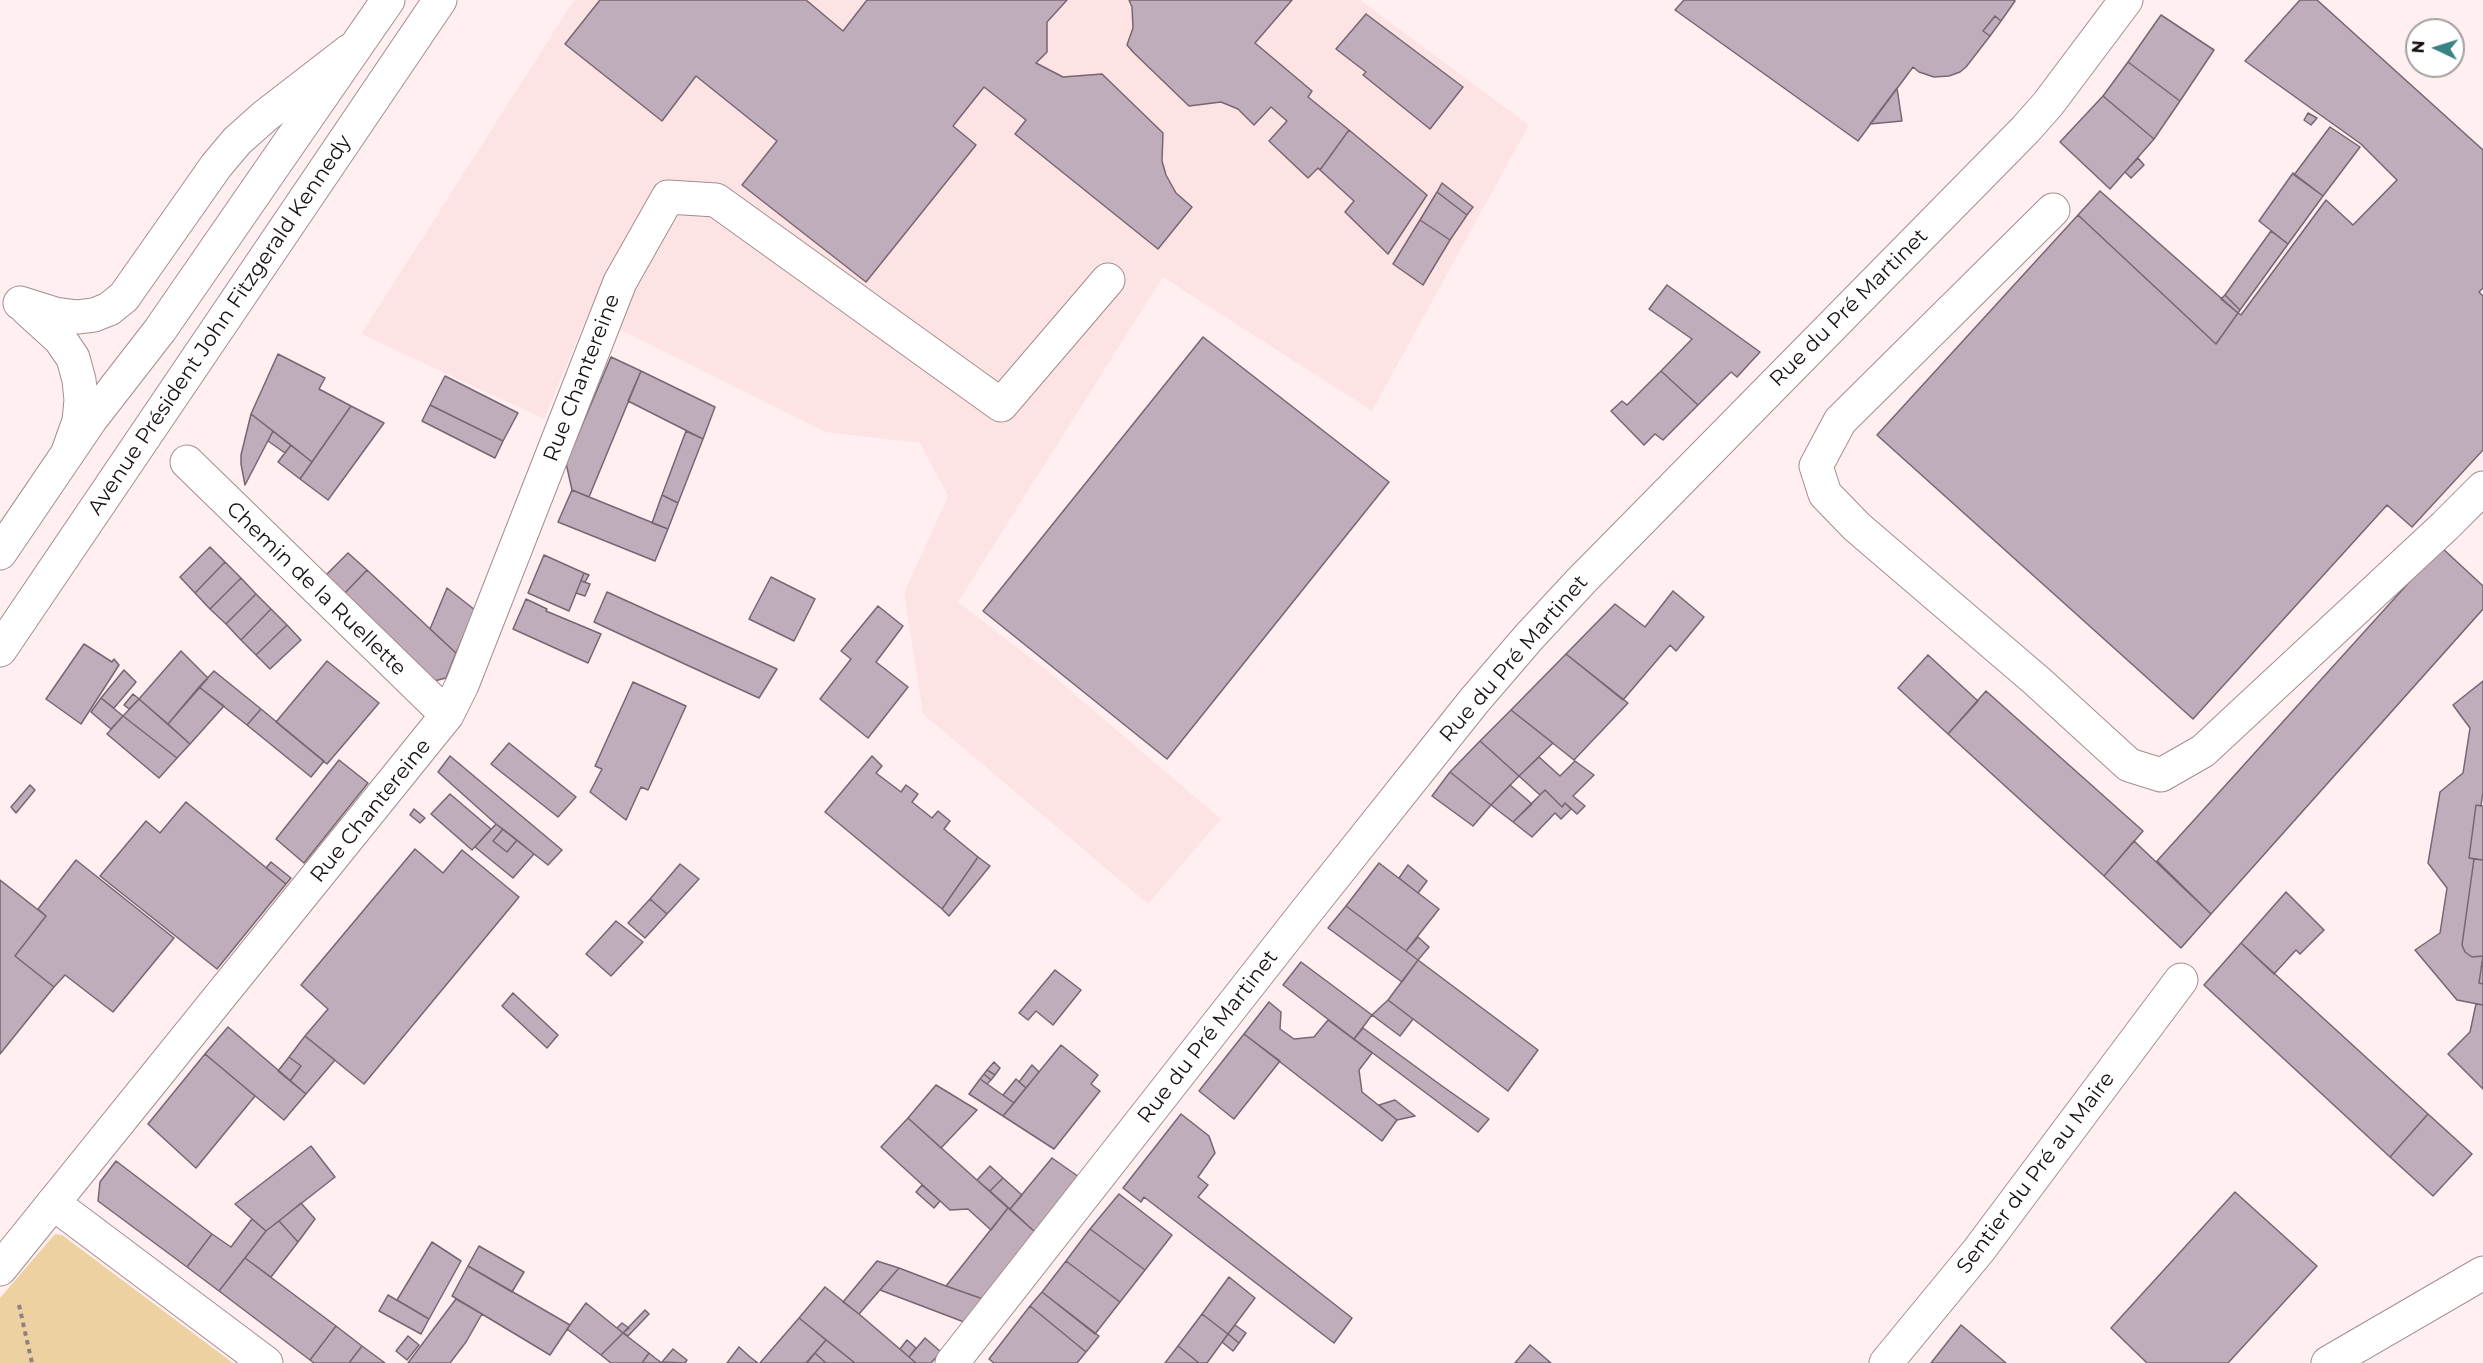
<!DOCTYPE html>
<html>
<head>
<meta charset="utf-8">
<style>
	body { margin:0 }
	#map { position:relative; width:2483px; height:1363px; overflow:hidden; background:#ffeff1; font-family:Montserrat,sans-serif }
	canvas { display:block }
	.north { position:absolute; left:2405px; top:18px; width:60px; height:60px; box-sizing:border-box; background:#fff; border:2px solid #a3a0a0; border-radius:50%; rotate:274deg; font-size:16px; font-weight:700; line-height:24px; text-align:center; color:#191112 }
	.north::after { content:''; display:block; margin:auto; width:21px; height:27px; background:#398284; clip-path:polygon(50% 0,100% 100%,50% 72%,0 100%) }
</style>
</head>
<body>
<div id="map">
<canvas width="2483" height="1363"></canvas>
<div class="north">N</div>
</div>
<script>
const context = document.querySelector('canvas').getContext('2d');
context.lineJoin = 'round';
function fill(path, color) { context.fillStyle = color; context.fill(path, 'evenodd'); }
const shape = rows => new Path2D(rows.map(r => 'M' + r).join(''));
function strokePath(path, color, width, dash) { context.strokeStyle = color; context.lineWidth = width; context.lineCap = dash ? 'butt' : 'round'; context.setLineDash(dash || []); context.stroke(path); }
function write(font, color, halo, rows, align = 'center') {
  context.font = font + ' Montserrat,sans-serif'; context.lineWidth = 6; context.setLineDash([]); context.textBaseline = 'middle'; context.strokeStyle = halo; context.fillStyle = color; for (const [text, x, y, turn = 0] of rows) {
    context.save(); context.translate(x, y); context.rotate((+turn || 0) * Math.PI / 180); context.textAlign = isNaN(turn) ? turn : align; if (halo) context.strokeText(text, 0, 0); context.fillText(text, 0, 0); context.restore();
  }
}
fill(shape([
	[574,0,1360,0,1529,125,1372,411,1163,277,958,602,1044,668,1221,819,1148,904,923,714,904,593,948,496,920,443,825,432,588,314,544,419,361,334]
]), '#fee3e5');
fill(shape([
	[55,1234,62,1235,233,1363,0,1363,0,1298]
]), '#eed1a0');
const building = shape([
	[600,0,806,0,843,31,867,0,1067,0,1047,22,1047,52,1036,63,1063,77,1102,74,1163,133,1162,161,1166,175,1176,193,1192,207,1158,249,1015,134,1026,120,984,87,953,126,976,145,866,282,742,185,777,141,696,76,662,121,565,44,600,0],
	[1129,0,1292,0,1255,43,1312,91,1308,97,1349,130,1320,170,1318,168,1308,178,1269,141,1287,121,1271,107,1254,125,1238,109,1221,102,1189,106,1134,53,1127,45,1133,28,1132,7,1129,0],
	[1684,0,2013,0,2015,1,2001,21,1995,16,1983,31,1990,36,1966,67,1960,72,1949,76,1934,77,1919,72,1913,67,1858,141,1675,10,1684,0],
	[2300,0,2317,0,2483,150,2483,288,2479,292,2483,296,2483,450,2412,527,2387,505,2193,719,1877,435,2078,215,2216,344,2238,313,2241,315,2326,200,2353,225,2397,180,2361,144,2245,61,2300,0],
	[1366,14,1463,87,1430,129,1363,75,1366,72,1336,49,1366,14],
	[2161,15,2214,50,2180,101,2128,62,2161,15],
	[1995,16,2001,21,1990,36,1983,31,1995,16],
	[2128,62,2180,101,2154,139,2103,96,2128,62],
	[1897,88,1902,121,1870,124,1897,88],
	[2103,96,2154,139,2110,189,2060,142,2103,96],
	[2308,113,2317,118,2311,125,2304,120,2308,113],
	[2330,127,2360,147,2323,196,2294,175,2330,127],
	[1349,130,1427,195,1388,254,1345,212,1354,201,1320,170,1349,130],
	[2138,158,2144,165,2131,178,2125,172,2138,158],
	[2293,173,2323,196,2288,244,2259,221,2293,173],
	[1442,183,1473,207,1467,215,1437,192,1442,183],
	[2100,191,2238,313,2216,344,2078,215,2100,191],
	[1437,192,1467,215,1450,240,1420,220,1437,192],
	[1420,220,1450,240,1423,285,1393,264,1420,220],
	[2271,231,2288,244,2240,310,2225,295,2271,231],
	[1667,285,1760,352,1737,377,1731,372,1698,405,1661,371,1692,339,1649,309,1667,285],
	[2225,295,2240,310,2238,313,2221,299,2225,295],
	[1203,337,1389,482,1167,759,983,611,1203,337],
	[278,354,325,378,319,389,351,406,312,462,251,414,278,354],
	[611,357,641,371,589,497,572,490,566,463,611,357],
	[641,371,715,407,703,439,628,401,641,371],
	[1661,371,1698,405,1663,440,1655,434,1644,445,1611,411,1622,401,1627,405,1661,371],
	[445,376,518,413,503,441,430,405,445,376],
	[430,405,503,441,495,458,422,421,430,405],
	[351,406,384,423,328,500,300,479,351,406],
	[251,414,273,431,245,485,241,464,241,455,251,414],
	[273,431,291,445,285,453,268,441,273,431],
	[686,431,703,439,678,503,662,495,686,431],
	[291,445,312,462,300,479,278,462,291,445],
	[572,490,668,529,655,561,558,522,572,490],
	[662,495,678,503,668,529,652,523,662,495],
	[210,547,225,562,195,593,180,577,210,547],
	[2441,547,2483,586,2483,609,2211,914,2157,861,2441,547],
	[348,553,367,570,344,594,325,576,348,553],
	[544,555,584,573,569,611,528,593,544,555],
	[225,562,241,578,210,609,195,593,225,562],
	[367,570,456,653,446,678,434,681,344,594,367,570],
	[584,573,589,575,585,582,581,581,584,573],
	[771,577,815,599,794,641,749,619,771,577],
	[241,578,256,594,226,624,210,609,241,578],
	[581,581,590,584,585,596,576,593,581,581],
	[447,588,475,610,456,653,430,629,447,588],
	[1673,591,1704,617,1676,651,1670,645,1623,700,1566,654,1615,604,1645,627,1673,591],
	[607,592,777,669,759,698,689,666,594,622,607,592],
	[256,594,271,609,241,640,226,624,256,594],
	[526,599,547,609,546,611,601,634,588,663,513,629,526,599],
	[878,606,903,626,876,662,908,687,868,738,820,699,851,659,841,651,878,606],
	[271,609,287,625,256,655,241,640,271,609],
	[287,625,301,640,270,669,256,655,287,625],
	[84,644,112,662,114,659,119,665,81,724,46,699,84,644],
	[181,651,208,678,168,724,139,699,181,651],
	[1566,654,1628,703,1574,760,1511,710,1566,654],
	[1928,655,1978,701,1948,734,1898,688,1928,655],
	[327,661,379,703,327,764,276,722,327,661],
	[124,670,136,682,114,708,101,698,124,670],
	[214,671,261,709,247,725,199,687,214,671],
	[2483,681,2483,792,2481,806,2476,805,2469,858,2474,859,2462,945,2465,952,2472,957,2483,956,2479,983,2483,984,2483,1005,2457,1000,2415,950,2440,933,2447,888,2428,863,2440,792,2463,773,2470,728,2453,705,2483,681],
	[633,682,686,706,648,790,641,787,626,820,590,792,602,769,595,766,633,682],
	[199,687,224,706,190,744,168,724,199,687],
	[1986,691,2143,831,2104,876,1948,734,1986,691],
	[133,694,139,699,129,709,124,705,133,694],
	[101,698,123,716,111,729,91,712,101,698],
	[139,699,190,744,177,758,123,716,139,699],
	[261,709,324,761,311,777,247,725,261,709],
	[1511,710,1553,743,1519,776,1480,741,1511,710],
	[123,716,177,758,159,778,107,734,123,716],
	[1480,741,1519,776,1491,805,1450,772,1480,741],
	[509,743,576,797,558,817,491,764,509,743],
	[450,756,562,850,548,865,496,824,438,772,450,756],
	[872,756,882,766,876,773,901,792,906,785,918,794,912,802,932,818,938,811,950,821,944,829,978,857,942,909,825,812,872,756],
	[1539,757,1560,776,1575,761,1594,775,1573,796,1585,806,1577,814,1565,803,1562,807,1545,790,1540,795,1519,776,1539,757],
	[339,760,368,783,304,863,276,839,339,760],
	[1450,772,1491,805,1473,826,1432,796,1450,772],
	[30,785,35,790,16,813,11,807,30,785],
	[1510,785,1532,804,1513,822,1491,805,1510,785],
	[1545,790,1562,807,1565,803,1571,809,1561,819,1555,813,1532,837,1513,822,1545,790],
	[450,794,491,829,472,850,431,814,450,794],
	[186,802,286,884,217,969,100,876,146,821,160,833,186,802],
	[2476,805,2483,806,2483,860,2469,858,2476,805],
	[414,809,425,818,420,823,410,815,414,809],
	[496,824,503,829,493,841,507,852,517,840,534,854,513,878,475,847,496,824],
	[503,829,517,840,507,852,493,841,503,829],
	[2134,841,2211,914,2181,948,2104,876,2134,841],
	[415,849,443,873,462,850,519,897,364,1084,305,1036,328,1009,301,985,415,849],
	[978,857,990,866,949,916,942,909,978,857],
	[2474,859,2483,860,2483,984,2479,983,2483,956,2472,957,2465,952,2462,945,2474,859],
	[76,860,174,938,113,1012,65,975,54,987,15,956,46,916,38,909,76,860],
	[271,862,291,878,286,884,266,868,271,862],
	[1379,863,1439,909,1406,951,1346,906,1379,863],
	[680,864,699,879,667,914,650,899,680,864],
	[1408,865,1427,881,1418,893,1399,878,1408,865],
	[0,880,46,916,15,956,54,987,0,1054,0,880],
	[2286,892,2324,930,2300,954,2296,950,2274,974,2241,943,2286,892],
	[650,899,667,914,645,938,628,923,650,899],
	[1346,906,1418,960,1402,982,1328,928,1346,906],
	[616,921,643,942,611,976,586,954,616,921],
	[1418,937,1429,947,1418,960,1406,951,1418,937],
	[2241,943,2428,1114,2390,1157,2204,985,2241,943],
	[1418,960,1538,1050,1508,1091,1388,1000,1418,960],
	[1301,962,1372,1015,1354,1039,1283,985,1301,962],
	[1055,970,1081,990,1053,1025,1036,1011,1028,1020,1019,1013,1055,970],
	[513,993,558,1035,547,1048,502,1006,513,993],
	[1388,1000,1413,1019,1400,1036,1372,1015,1388,1000],
	[1269,1002,1281,1012,1280,1029,1294,1039,1314,1037,1328,1020,1372,1053,1359,1070,1362,1092,1397,1120,1382,1141,1244,1034,1269,1002],
	[2476,1004,2483,1005,2483,1089,2448,1054,2470,1032,2476,1004],
	[228,1027,306,1094,284,1120,205,1054,228,1027],
	[1363,1028,1442,1086,1489,1119,1478,1132,1354,1039,1363,1028],
	[1244,1034,1280,1061,1234,1119,1199,1091,1244,1034],
	[305,1036,335,1060,306,1094,290,1081,301,1066,289,1057,305,1036],
	[1061,1045,1098,1075,1091,1084,1100,1091,1054,1149,1003,1116,1061,1045],
	[205,1054,255,1096,196,1168,148,1124,205,1054],
	[289,1057,301,1066,290,1081,278,1071,289,1057],
	[994,1062,1000,1068,995,1075,987,1070,994,1062],
	[1032,1065,1039,1072,1026,1088,1019,1082,1032,1065],
	[987,1070,995,1075,991,1080,984,1074,987,1070],
	[984,1074,991,1080,987,1084,980,1079,984,1074],
	[980,1079,1014,1103,1003,1116,969,1094,980,1079],
	[1016,1079,1026,1088,1014,1103,1003,1095,1016,1079],
	[936,1085,977,1110,941,1148,908,1118,936,1085],
	[1395,1100,1415,1116,1397,1120,1379,1105,1395,1100],
	[1181,1114,1209,1136,1215,1153,1198,1177,1208,1185,1198,1197,1352,1318,1334,1343,1144,1197,1141,1202,1123,1188,1181,1114],
	[2428,1114,2472,1154,2433,1196,2390,1157,2428,1114],
	[908,1118,1008,1208,991,1230,968,1209,950,1210,881,1147,908,1118],
	[311,1146,335,1177,266,1231,235,1204,311,1146],
	[1052,1158,1079,1177,1035,1232,1010,1209,1052,1158],
	[116,1161,212,1234,187,1267,98,1201,100,1182,116,1161],
	[990,1166,1003,1178,990,1191,977,1180,990,1166],
	[1003,1178,1022,1195,1010,1209,990,1191,1003,1178],
	[922,1185,940,1201,934,1208,916,1192,922,1185],
	[2235,1192,2317,1266,2228,1363,2147,1363,2111,1328,2235,1192],
	[1119,1194,1172,1235,1145,1270,1090,1229,1119,1194],
	[301,1203,315,1219,298,1242,279,1221,301,1203],
	[1008,1208,1035,1232,983,1299,946,1286,1008,1208],
	[252,1219,266,1231,219,1291,187,1267,212,1234,231,1247,252,1219],
	[279,1221,298,1242,271,1277,245,1258,266,1231,279,1221],
	[1090,1229,1145,1270,1120,1302,1066,1261,1090,1229],
	[432,1242,461,1261,429,1319,397,1300,432,1242],
	[479,1246,524,1272,512,1292,468,1266,479,1246],
	[245,1258,336,1326,310,1360,219,1291,245,1258],
	[877,1261,899,1268,859,1314,843,1302,877,1261],
	[1066,1261,1120,1302,1095,1334,1042,1292,1066,1261],
	[468,1266,570,1325,550,1355,452,1296,468,1266],
	[899,1268,946,1286,983,1299,964,1322,880,1290,899,1268],
	[1229,1277,1255,1298,1228,1334,1202,1314,1229,1277],
	[825,1287,859,1314,916,1363,855,1363,799,1318,825,1287],
	[1042,1292,1099,1336,1086,1352,1030,1306,1042,1292],
	[388,1295,429,1319,421,1334,379,1311,388,1295],
	[456,1299,482,1314,466,1342,450,1363,408,1363,456,1299],
	[586,1303,623,1333,601,1355,567,1329,586,1303],
	[1030,1306,1086,1352,1077,1363,994,1363,989,1359,1030,1306],
	[645,1310,649,1314,628,1336,623,1333,645,1310],
	[1202,1314,1228,1334,1207,1363,1199,1363,1178,1346,1202,1314],
	[799,1318,826,1340,806,1363,760,1363,799,1318],
	[622,1323,629,1328,623,1333,617,1328,622,1323],
	[1235,1325,1246,1333,1239,1343,1228,1334,1235,1325],
	[1961,1325,2006,1363,1931,1363,1961,1325],
	[336,1326,362,1346,349,1363,314,1363,310,1360,336,1326],
	[623,1333,649,1353,642,1363,611,1363,601,1355,623,1333],
	[1228,1334,1239,1343,1233,1351,1222,1342,1228,1334],
	[408,1336,419,1345,407,1360,396,1351,408,1336],
	[925,1338,941,1352,931,1363,916,1363,909,1357,925,1338],
	[826,1340,855,1363,826,1363,815,1353,826,1340],
	[907,1340,916,1348,909,1357,900,1349,907,1340],
	[1530,1345,1551,1363,1515,1363,1530,1345],
	[362,1346,385,1363,349,1363,362,1346],
	[1178,1346,1199,1363,1165,1363,1178,1346],
	[739,1347,750,1357,758,1363,727,1363,739,1347],
	[673,1349,687,1360,685,1363,662,1362,673,1349],
	[649,1353,655,1358,662,1363,642,1363,649,1353],
	[815,1353,826,1363,807,1363,815,1353]
]);
fill(building, '#c0adbb');
strokePath(building, '#776672', 1.5);
const minor = shape([
	[2053,210,1840,421,1816,466,1825,494,1857,527,2037,681,2129,765,2161,775,2203,751,2445,526,2483,488],
	[20,303,55,314,77,317,94,315,109,309,124,297,216,166,237,141,265,116,349,51],
	[27,309,60,339,73,358,79,380,81,400,79,421,69,449],
	[187,462,447,715],
	[53,1203,266,1363],
	[0,1269,447,715,462,685,620,282,668,197,716,200,1001,405,1108,280],
	[952,1363,1305,913,1474,701,1529,637,1581,581,2025,130,2048,104,2126,0],
	[1886,1363,1979,1250,2181,980],
	[2328,1363,2483,1273]
]);
const major = shape([
	[0,553,91,419,160,330,388,0],
	[0,650,440,0]
]);
strokePath(minor, '#a48d8f', 35);
strokePath(major, '#a48d8f', 35);
strokePath(shape([
	[19,1305,32,1363]
]), '#8d8183', 4, [4.5, 4.5]);
strokePath(minor, '#fff', 33);
strokePath(major, '#fff', 33);
write('21px', '#191112', '#fff', [
	["Rue du Pré Martinet",1849,308,-45],
	["Avenue Président John Fitzgerald Kennedy",220,325,-56],
	["Rue Chantereine",582,378,-69],
	["Chemin de la Ruellette",316,589,44],
	["Rue du Pré Martinet",1514,659,-49],
	["Rue Chantereine",371,811,-51],
	["Rue du Pré Martinet",1208,1037,-52],
	["Sentier du Pré au Maire",2036,1173,-53]
]);
</script>
</body>
</html>
